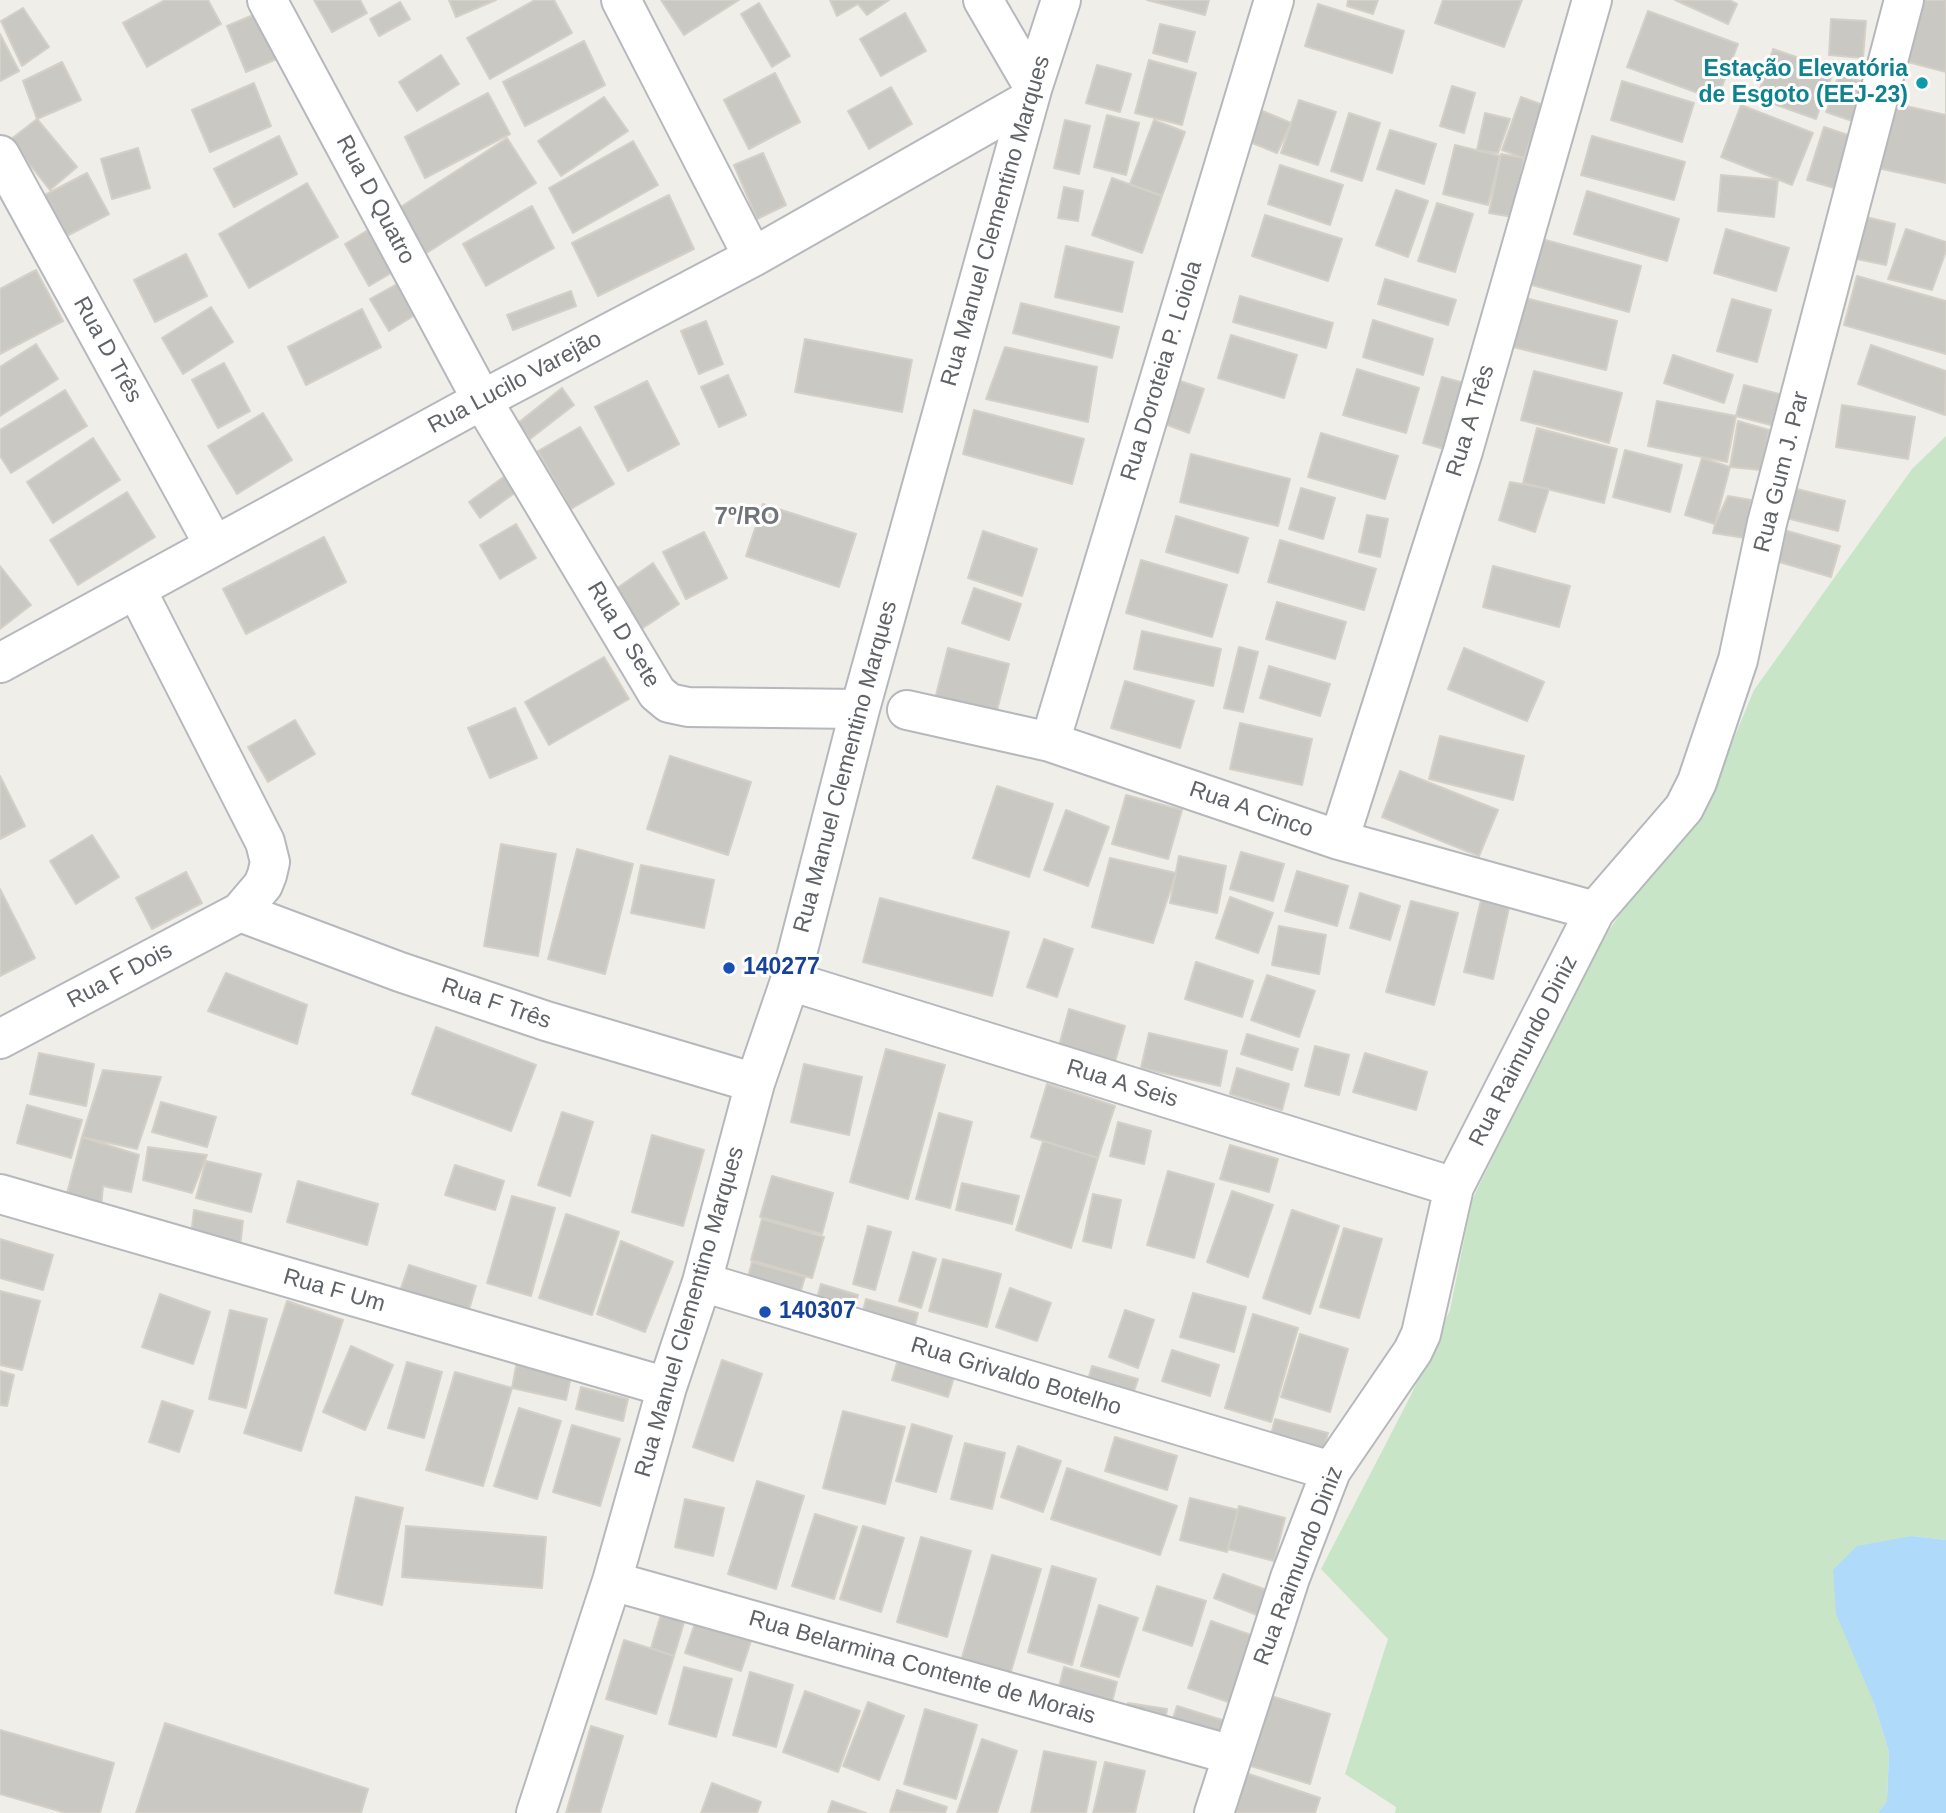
<!DOCTYPE html>
<html>
<head>
<meta charset="utf-8">
<style>
	body { margin:0 }
	canvas { display:block; background:#f0eee9 }
</style>
</head>
<body>
<canvas width="1946" height="1813"></canvas>
<script>
const context = document.querySelector('canvas').getContext('2d');
context.lineJoin = 'round';
function fill(path, color) { context.fillStyle = color; context.fill(path, 'evenodd'); }
const shape = rows => new Path2D(rows.map(r => 'M' + r).join(''));
function strokePath(path, color, width, dash) { context.strokeStyle = color; context.lineWidth = width; context.lineCap = dash ? 'butt' : 'round'; context.setLineDash(dash || []); context.stroke(path); }
function write(font, color, halo, rows, align = 'center') {
  context.font = font + ' Arial,sans-serif'; context.lineWidth = 6; context.setLineDash([]); context.textBaseline = 'middle'; context.strokeStyle = halo; context.fillStyle = color; for (const [text, x, y, turn = 0] of rows) {
    context.save(); context.translate(x, y); context.rotate((+turn || 0) * Math.PI / 180); context.textAlign = isNaN(turn) ? turn : align; if (halo) context.strokeText(text, 0, 0); context.fillText(text, 0, 0); context.restore();
  }
}
fill(shape([
	[1946,436,1946,1540,1912,1536,1874,1703,1889,1752,1887,1801,1878,1813,1395,1813,1396,1807,1345,1774,1388,1639,1321,1569,1410,1397,1450,1310,1472,1200,1587,963,1636,890,1711,793,1754,690,1912,469]
]), '#c8e6c7');
fill(shape([
	[1912,1536,1946,1540,1946,1813,1878,1813,1887,1801,1889,1752,1874,1703,1836,1614,1833,1570,1857,1546]
]), '#b0daf9');
const building = shape([
	[165,0,208,0,221,24,147,67,123,23,165,0],
	[314,0,360,0,367,13,332,32,314,0],
	[449,0,496,0,456,17,449,0],
	[535,0,554,0,572,33,490,79,467,38,535,0],
	[661,0,739,0,684,35,661,0],
	[830,0,889,0,867,15,858,4,837,16,830,0],
	[1147,0,1209,0,1205,15,1147,0],
	[1348,0,1378,0,1373,14,1347,6,1348,0],
	[1443,0,1522,0,1504,47,1435,23,1443,0],
	[1675,0,1729,0,1737,4,1728,24,1675,0],
	[1921,0,1946,0,1946,183,1873,167,1921,0],
	[400,2,410,19,379,36,370,19,400,2],
	[759,3,790,56,772,67,741,14,759,3],
	[1318,4,1404,31,1392,73,1305,46,1318,4],
	[23,8,49,47,22,66,1,21,23,8],
	[265,10,284,56,246,72,227,26,265,10],
	[1648,11,1738,44,1717,100,1627,67,1648,11],
	[905,13,926,51,881,76,860,39,905,13],
	[1831,19,1866,21,1863,58,1829,55,1831,19],
	[1160,24,1195,32,1187,62,1153,53,1160,24],
	[0,34,19,71,0,81,0,34],
	[584,41,605,85,525,126,503,82,584,41],
	[1773,49,1834,70,1816,119,1757,98,1773,49],
	[441,55,459,84,417,111,399,82,441,55],
	[1149,60,1196,73,1182,125,1135,113,1149,60],
	[62,62,81,100,37,119,23,81,62,62],
	[1908,62,1946,72,1946,115,1897,104,1908,62],
	[1097,65,1131,74,1120,112,1086,103,1097,65],
	[775,73,800,122,749,149,724,100,775,73],
	[1839,74,1872,85,1858,123,1826,112,1839,74],
	[1622,81,1694,103,1682,142,1611,120,1622,81],
	[254,83,271,126,210,152,192,110,254,83],
	[1452,86,1475,93,1464,133,1440,126,1452,86],
	[891,87,912,124,869,149,848,111,891,87],
	[488,93,510,134,425,178,405,137,488,93],
	[604,97,628,131,561,176,538,141,604,97],
	[1521,97,1543,105,1524,158,1502,150,1521,97],
	[1299,100,1336,112,1318,165,1281,153,1299,100],
	[1741,105,1813,133,1792,185,1721,157,1741,105],
	[1258,109,1291,123,1277,153,1245,140,1258,109],
	[1349,113,1380,123,1362,181,1331,171,1349,113],
	[1485,113,1510,119,1498,153,1477,150,1485,113],
	[1107,115,1139,123,1126,175,1094,167,1107,115],
	[37,119,77,167,50,190,10,140,37,119],
	[1065,120,1090,126,1079,174,1054,168,1065,120],
	[1154,120,1185,132,1162,196,1130,184,1154,120],
	[1824,127,1851,136,1834,188,1807,180,1824,127],
	[1390,130,1436,144,1424,184,1377,169,1390,130],
	[279,136,297,174,234,207,214,169,279,136],
	[1592,136,1685,162,1674,200,1581,175,1592,136],
	[507,138,536,183,425,254,396,210,507,138],
	[633,141,658,185,573,233,549,188,633,141],
	[1455,145,1500,156,1488,205,1443,194,1455,145],
	[138,148,150,188,112,199,101,159,138,148],
	[763,153,786,205,757,219,734,165,763,153],
	[1501,154,1524,158,1513,217,1489,213,1501,154],
	[1280,165,1343,185,1330,225,1268,204,1280,165],
	[87,173,109,214,61,239,39,198,87,173],
	[1721,175,1778,180,1774,217,1718,211,1721,175],
	[1112,178,1162,196,1142,253,1092,235,1112,178],
	[307,183,338,237,249,288,219,234,307,183],
	[1064,187,1083,191,1078,221,1058,218,1064,187],
	[1396,190,1428,201,1408,257,1376,245,1396,190],
	[1587,191,1679,219,1667,261,1574,234,1587,191],
	[669,195,694,249,598,296,572,243,669,195],
	[1437,203,1473,214,1455,272,1418,261,1437,203],
	[532,206,554,248,486,286,463,244,532,206],
	[1265,215,1342,239,1328,281,1252,256,1265,215],
	[1862,216,1895,224,1886,265,1852,258,1862,216],
	[1726,229,1789,248,1776,291,1714,273,1726,229],
	[1906,229,1946,242,1946,251,1932,290,1888,279,1906,229],
	[368,230,393,272,369,286,345,244,368,230],
	[1538,238,1641,266,1629,312,1525,283,1538,238],
	[1066,246,1133,262,1122,312,1055,297,1066,246],
	[186,254,207,296,155,322,134,280,186,254],
	[36,270,63,321,0,354,0,289,36,270],
	[1857,276,1946,301,1946,354,1844,325,1857,276],
	[1385,279,1456,300,1448,325,1378,304,1385,279],
	[397,284,415,315,389,331,370,299,397,284],
	[571,291,576,306,513,330,507,315,571,291],
	[1240,296,1333,323,1326,348,1233,322,1240,296],
	[1517,296,1617,321,1606,370,1505,345,1517,296],
	[1732,299,1771,310,1757,362,1717,351,1732,299],
	[1021,303,1119,327,1112,358,1013,333,1021,303],
	[211,307,233,342,183,374,162,338,211,307],
	[362,309,381,347,306,385,288,347,362,309],
	[1373,320,1433,339,1423,375,1363,357,1373,320],
	[706,321,723,364,699,374,681,331,706,321],
	[1231,335,1297,355,1284,398,1218,378,1231,335],
	[805,339,912,360,902,412,795,392,805,339],
	[36,344,58,379,0,416,0,367,36,344],
	[1871,345,1946,371,1945,415,1858,384,1871,345],
	[1005,347,1097,367,1088,422,986,399,1005,347],
	[1673,355,1733,375,1724,403,1664,383,1673,355],
	[224,363,250,411,218,428,192,380,224,363],
	[1357,369,1419,388,1406,433,1343,415,1357,369],
	[1534,371,1622,393,1609,443,1521,420,1534,371],
	[728,375,746,415,719,427,701,387,728,375],
	[1442,377,1464,383,1444,449,1423,443,1442,377],
	[647,381,679,444,628,471,595,407,647,381],
	[1180,381,1204,389,1189,433,1165,424,1180,381],
	[1744,385,1783,395,1775,426,1736,416,1744,385],
	[562,388,574,405,530,439,518,423,562,388],
	[65,390,87,426,11,473,0,456,0,430,65,390],
	[1657,401,1736,416,1727,462,1648,446,1657,401],
	[1842,405,1915,417,1908,459,1836,447,1842,405],
	[974,410,1084,439,1072,484,963,454,974,410],
	[263,413,292,460,237,494,208,446,263,413],
	[1738,421,1769,430,1761,470,1730,467,1738,421],
	[580,427,614,484,571,509,538,451,580,427],
	[1537,428,1617,449,1604,503,1523,483,1537,428],
	[1321,433,1398,456,1385,499,1308,477,1321,433],
	[93,438,120,480,53,523,27,482,93,438],
	[1625,450,1682,465,1670,512,1613,497,1625,450],
	[1191,454,1290,479,1278,526,1180,502,1191,454],
	[1702,458,1730,467,1715,524,1685,515,1702,458],
	[505,476,516,492,480,518,469,502,505,476],
	[1510,482,1549,489,1535,532,1499,520,1510,482],
	[1789,487,1845,501,1838,531,1782,517,1789,487],
	[1301,488,1335,498,1323,539,1289,529,1301,488],
	[127,492,155,537,78,585,50,540,127,492],
	[1728,496,1751,500,1745,538,1713,533,1715,524,1728,496],
	[763,504,856,534,839,587,746,556,763,504],
	[1367,515,1388,519,1380,557,1359,552,1367,515],
	[1176,516,1248,538,1238,573,1166,552,1176,516],
	[516,524,536,558,500,579,480,545,516,524],
	[1777,528,1840,546,1831,577,1769,559,1777,528],
	[983,531,1037,549,1022,596,968,578,983,531],
	[704,532,727,578,686,599,663,552,704,532],
	[324,537,346,582,246,634,223,589,324,537],
	[1280,540,1376,569,1364,610,1268,582,1280,540],
	[1141,560,1227,585,1212,637,1126,613,1141,560],
	[653,563,679,604,640,630,613,591,653,563],
	[0,566,31,605,0,629,0,566],
	[1493,566,1570,586,1559,627,1483,607,1493,566],
	[974,588,1021,604,1009,640,962,623,974,588],
	[1277,602,1346,622,1335,659,1266,639,1277,602],
	[1142,631,1221,649,1213,686,1134,669,1142,631],
	[1239,647,1258,652,1243,712,1224,708,1239,647],
	[948,648,1009,664,996,714,935,699,948,648],
	[1464,648,1544,682,1527,721,1448,689,1464,648],
	[604,657,629,699,549,745,525,702,604,657],
	[1269,666,1330,684,1320,716,1260,698,1269,666],
	[1125,681,1194,701,1180,748,1111,728,1125,681],
	[515,708,537,758,490,778,468,728,515,708],
	[295,720,315,754,268,782,248,747,295,720],
	[1240,723,1312,739,1302,785,1230,769,1240,723],
	[1440,736,1524,756,1513,800,1429,779,1440,736],
	[670,756,751,782,728,855,647,829,670,756],
	[1400,771,1498,810,1479,856,1382,817,1400,771],
	[0,776,25,826,0,839,0,776],
	[997,786,1053,804,1029,877,973,858,997,786],
	[1126,795,1182,810,1168,859,1112,844,1126,795],
	[1066,810,1109,827,1088,886,1044,870,1066,810],
	[92,835,119,877,76,904,50,861,92,835],
	[501,844,556,854,538,956,484,946,501,844],
	[577,849,633,864,605,974,548,959,577,849],
	[1241,852,1284,864,1273,901,1230,889,1241,852],
	[1179,856,1226,866,1217,913,1170,903,1179,856],
	[1110,858,1176,873,1153,943,1092,927,1110,858],
	[641,865,714,880,704,928,631,913,641,865],
	[1297,871,1348,886,1337,926,1285,911,1297,871],
	[186,872,202,903,152,929,136,898,186,872],
	[0,889,35,958,0,976,0,889],
	[1360,893,1400,906,1390,940,1350,928,1360,893],
	[1230,897,1273,913,1258,953,1216,938,1230,897],
	[880,898,1009,932,992,996,863,962,880,898],
	[1481,900,1509,908,1493,979,1464,972,1481,900],
	[1411,901,1458,913,1434,1005,1386,992,1411,901],
	[1279,926,1326,935,1319,974,1272,965,1279,926],
	[1044,939,1073,949,1057,997,1027,987,1044,939],
	[1196,962,1253,981,1242,1017,1185,999,1196,962],
	[226,973,307,1005,297,1044,208,1011,226,973],
	[1267,975,1315,991,1299,1037,1251,1020,1267,975],
	[1069,1009,1125,1026,1115,1062,1059,1046,1069,1009],
	[436,1027,536,1065,511,1131,412,1094,436,1027],
	[1149,1033,1227,1051,1220,1086,1141,1068,1149,1033],
	[1247,1034,1298,1049,1292,1070,1241,1054,1247,1034],
	[1315,1046,1349,1055,1339,1095,1305,1086,1315,1046],
	[886,1049,945,1065,908,1199,850,1182,886,1049],
	[39,1053,94,1064,86,1106,30,1094,39,1053],
	[1365,1053,1427,1072,1416,1110,1353,1092,1365,1053],
	[804,1064,862,1077,849,1135,791,1122,804,1064],
	[1237,1068,1289,1084,1282,1110,1230,1094,1237,1068],
	[103,1070,161,1077,137,1149,82,1137,103,1070],
	[1047,1084,1115,1106,1098,1158,1031,1137,1047,1084],
	[161,1102,216,1117,207,1147,152,1132,161,1102],
	[27,1105,82,1120,71,1158,17,1143,27,1105],
	[562,1112,593,1122,570,1196,538,1185,562,1112],
	[939,1113,972,1122,950,1208,916,1199,939,1113],
	[1118,1122,1151,1131,1144,1164,1110,1156,1118,1122],
	[652,1135,704,1150,683,1226,632,1212,652,1135],
	[82,1137,139,1155,131,1192,103,1186,101,1209,66,1197,82,1137],
	[1043,1141,1098,1158,1071,1248,1016,1230,1043,1141],
	[1230,1145,1278,1159,1269,1192,1220,1179,1230,1145],
	[148,1147,207,1155,192,1193,143,1180,148,1147],
	[206,1161,261,1174,251,1212,196,1198,206,1161],
	[455,1165,504,1181,495,1210,445,1195,455,1165],
	[1168,1171,1214,1184,1194,1258,1147,1245,1168,1171],
	[772,1176,833,1193,822,1234,760,1217,772,1176],
	[298,1181,378,1204,367,1245,287,1222,298,1181],
	[962,1183,1019,1196,1012,1224,956,1210,962,1183],
	[1232,1191,1273,1205,1248,1277,1207,1262,1232,1191],
	[1093,1194,1121,1200,1111,1248,1083,1241,1093,1194],
	[512,1196,555,1208,531,1296,487,1283,512,1196],
	[194,1210,243,1221,240,1247,191,1235,194,1210],
	[1292,1210,1339,1226,1310,1314,1263,1298,1292,1210],
	[566,1214,619,1232,592,1315,539,1298,566,1214],
	[762,1219,824,1237,812,1278,751,1260,762,1219],
	[868,1226,891,1232,875,1290,853,1284,868,1226],
	[1344,1228,1382,1239,1359,1318,1320,1307,1344,1228],
	[0,1239,53,1255,43,1290,0,1278,0,1239],
	[621,1241,673,1262,645,1332,597,1314,621,1241],
	[913,1252,936,1259,921,1308,899,1301,913,1252],
	[943,1259,1001,1274,987,1327,929,1311,943,1259],
	[752,1262,805,1277,797,1303,745,1288,752,1262],
	[409,1265,476,1286,468,1313,400,1291,409,1265],
	[821,1284,858,1295,851,1320,814,1309,821,1284],
	[1010,1288,1051,1303,1037,1341,996,1327,1010,1288],
	[0,1291,40,1301,22,1370,0,1365,0,1291],
	[1193,1293,1246,1307,1234,1352,1180,1337,1193,1293],
	[160,1294,210,1312,193,1364,142,1347,160,1294],
	[866,1299,918,1313,912,1337,860,1323,866,1299],
	[287,1301,343,1320,301,1451,244,1433,287,1301],
	[230,1310,267,1319,246,1408,209,1399,230,1310],
	[1125,1310,1154,1320,1138,1368,1109,1357,1125,1310],
	[1253,1314,1298,1328,1271,1422,1225,1408,1253,1314],
	[1300,1334,1348,1349,1330,1412,1281,1397,1300,1334],
	[351,1346,393,1365,365,1430,323,1412,351,1346],
	[1172,1350,1219,1365,1210,1396,1162,1381,1172,1350],
	[899,1356,955,1374,948,1397,892,1380,899,1356],
	[722,1360,762,1374,733,1461,693,1447,722,1360],
	[517,1361,572,1372,566,1400,512,1388,517,1361],
	[407,1362,442,1372,424,1438,388,1428,407,1362],
	[1092,1366,1138,1379,1130,1404,1085,1390,1092,1366],
	[0,1371,14,1375,7,1406,0,1405,0,1371],
	[455,1372,512,1388,483,1486,426,1470,455,1372],
	[581,1387,628,1399,623,1421,576,1409,581,1387],
	[162,1401,193,1411,179,1452,149,1442,162,1401],
	[519,1408,561,1421,537,1499,494,1486,519,1408],
	[843,1411,905,1427,885,1504,823,1488,843,1411],
	[1275,1419,1328,1433,1320,1462,1268,1447,1275,1419],
	[912,1424,952,1436,936,1492,896,1481,912,1424],
	[572,1425,620,1439,600,1506,553,1492,572,1425],
	[1115,1437,1177,1456,1167,1490,1105,1471,1115,1437],
	[965,1443,1005,1453,992,1509,951,1499,965,1443],
	[1018,1446,1061,1461,1043,1512,1001,1497,1018,1446],
	[1067,1468,1177,1506,1160,1555,1051,1519,1067,1468],
	[757,1481,804,1496,776,1589,728,1574,757,1481],
	[356,1497,403,1508,382,1605,335,1593,356,1497],
	[1190,1498,1238,1510,1227,1552,1180,1540,1190,1498],
	[685,1499,724,1508,713,1556,675,1547,685,1499],
	[1239,1506,1285,1518,1274,1561,1228,1549,1239,1506],
	[815,1514,857,1527,834,1599,792,1586,815,1514],
	[406,1526,546,1537,542,1588,402,1577,406,1526],
	[863,1526,904,1538,881,1612,840,1599,863,1526],
	[921,1537,971,1551,947,1637,897,1622,921,1537],
	[992,1555,1041,1569,1007,1685,958,1671,992,1555],
	[1052,1566,1096,1579,1072,1665,1028,1652,1052,1566],
	[1223,1574,1272,1592,1262,1617,1214,1598,1223,1574],
	[1157,1586,1206,1601,1192,1646,1143,1630,1157,1586],
	[1099,1605,1138,1618,1119,1677,1081,1666,1099,1605],
	[662,1611,685,1619,674,1656,651,1648,662,1611],
	[696,1620,752,1638,741,1671,685,1653,696,1620],
	[1211,1621,1254,1636,1231,1703,1188,1688,1211,1621],
	[624,1640,674,1656,656,1714,606,1699,624,1640],
	[684,1667,732,1679,716,1737,669,1724,684,1667],
	[1064,1667,1117,1682,1112,1702,1059,1687,1064,1667],
	[750,1672,793,1685,776,1747,733,1735,750,1672],
	[805,1691,860,1711,838,1772,783,1752,805,1691],
	[1271,1696,1330,1714,1310,1784,1251,1766,1271,1696],
	[868,1702,904,1716,879,1780,843,1766,868,1702],
	[1128,1703,1167,1709,1164,1728,1125,1721,1128,1703],
	[1177,1706,1232,1723,1224,1747,1169,1731,1177,1706],
	[925,1709,977,1725,956,1799,904,1784,925,1709],
	[165,1723,368,1789,361,1813,136,1813,165,1723],
	[591,1726,623,1736,600,1813,566,1813,591,1726],
	[0,1730,114,1763,100,1813,66,1813,0,1794,0,1730],
	[982,1739,1017,1751,997,1813,957,1813,982,1739],
	[1044,1751,1096,1762,1086,1813,1031,1813,1044,1751],
	[1105,1762,1145,1771,1135,1813,1093,1813,1105,1762],
	[1243,1772,1320,1798,1315,1813,1229,1813,1243,1772],
	[712,1783,761,1802,757,1813,701,1813,712,1783],
	[897,1790,947,1807,945,1813,890,1812,897,1790],
	[832,1801,866,1813,828,1813,832,1801]
]);
fill(building, '#c9c8c3');
strokePath(building, '#d5d0c7', 2);
const minor = shape([
	[267,0,482,400,657,693,669,703,688,707,860,709],
	[621,0,753,257],
	[983,0,1033,86],
	[0,155,214,545],
	[0,663,482,400,753,257,1029,100],
	[907,710,1050,742,1339,840,1595,911],
	[1050,742,1274,0],
	[1339,840,1463,451,1592,0],
	[240,912,400,972,546,1021,755,1083],
	[790,981,1454,1187],
	[0,1039,240,912,263,885,267,875,270,862,265,842,136,589],
	[0,1194,667,1387],
	[702,1282,1331,1471],
	[612,1581,1232,1755],
	[536,1813,612,1581,667,1387,702,1282,755,1083,790,981,860,709,1033,86,1061,0],
	[1214,1813,1290,1578,1331,1471,1413,1351,1421,1334,1454,1187,1595,911,1684,808,1697,782,1738,660,1767,523,1904,0]
]);
strokePath(minor, '#b5b8bc', 42);
strokePath(minor, '#fff', 38);
for (const [x, y, r, color] of [
	[1922,83,7,"#0f9aa8"],
	[729,968,7,"#1a4fb4"],
	[765,1312,7,"#1a4fb4"]
]) { const dot = new Path2D(); dot.arc(x, y, r, 0, 2 * Math.PI); context.fillStyle = color; context.fill(dot); strokePath(dot, '#fff', 2.5); }
write('bold 23px', '#0d838f', '#fff', [
	["Estação Elevatória",1908,70],
	["de Esgoto (EEJ-23)",1908,96]
], 'right');
write('23px', '#606367', '#fff', [
	["Rua D Quatro",375,200,62],
	["Rua Manuel Clementino Marques",996,221,-74],
	["Rua D Três",107,350,61],
	["Rua Doroteia P. Loiola",1162,371,-73],
	["Rua Lucilo Varejão",515,383,-28],
	["Rua A Três",1471,421,-73],
	["Rua Gum J. Par",1782,472,-76],
	["Rua D Sete",623,635,59],
	["Rua Manuel Clementino Marques",846,767,-75],
	["Rua A Cinco",1251,810,19],
	["Rua F Dois",120,976,-28],
	["Rua F Três",496,1004,19],
	["Rua Raimundo Diniz",1524,1051,-63],
	["Rua A Seis",1122,1084,17],
	["Rua F Um",334,1291,16],
	["Rua Manuel Clementino Marques",690,1312,-74],
	["Rua Grivaldo Botelho",1016,1377,17],
	["Rua Raimundo Diniz",1299,1566,-69],
	["Rua Belarmina Contente de Morais",922,1668,16]
]);
write('bold 23px', '#164399', '#fff', [
	["140277",743,968],
	["140307",779,1312]
], 'left');
write('bold 24px', '#717579', '#fff', [
	["7º/RO",747,517]
]);
</script>
</body>
</html>
